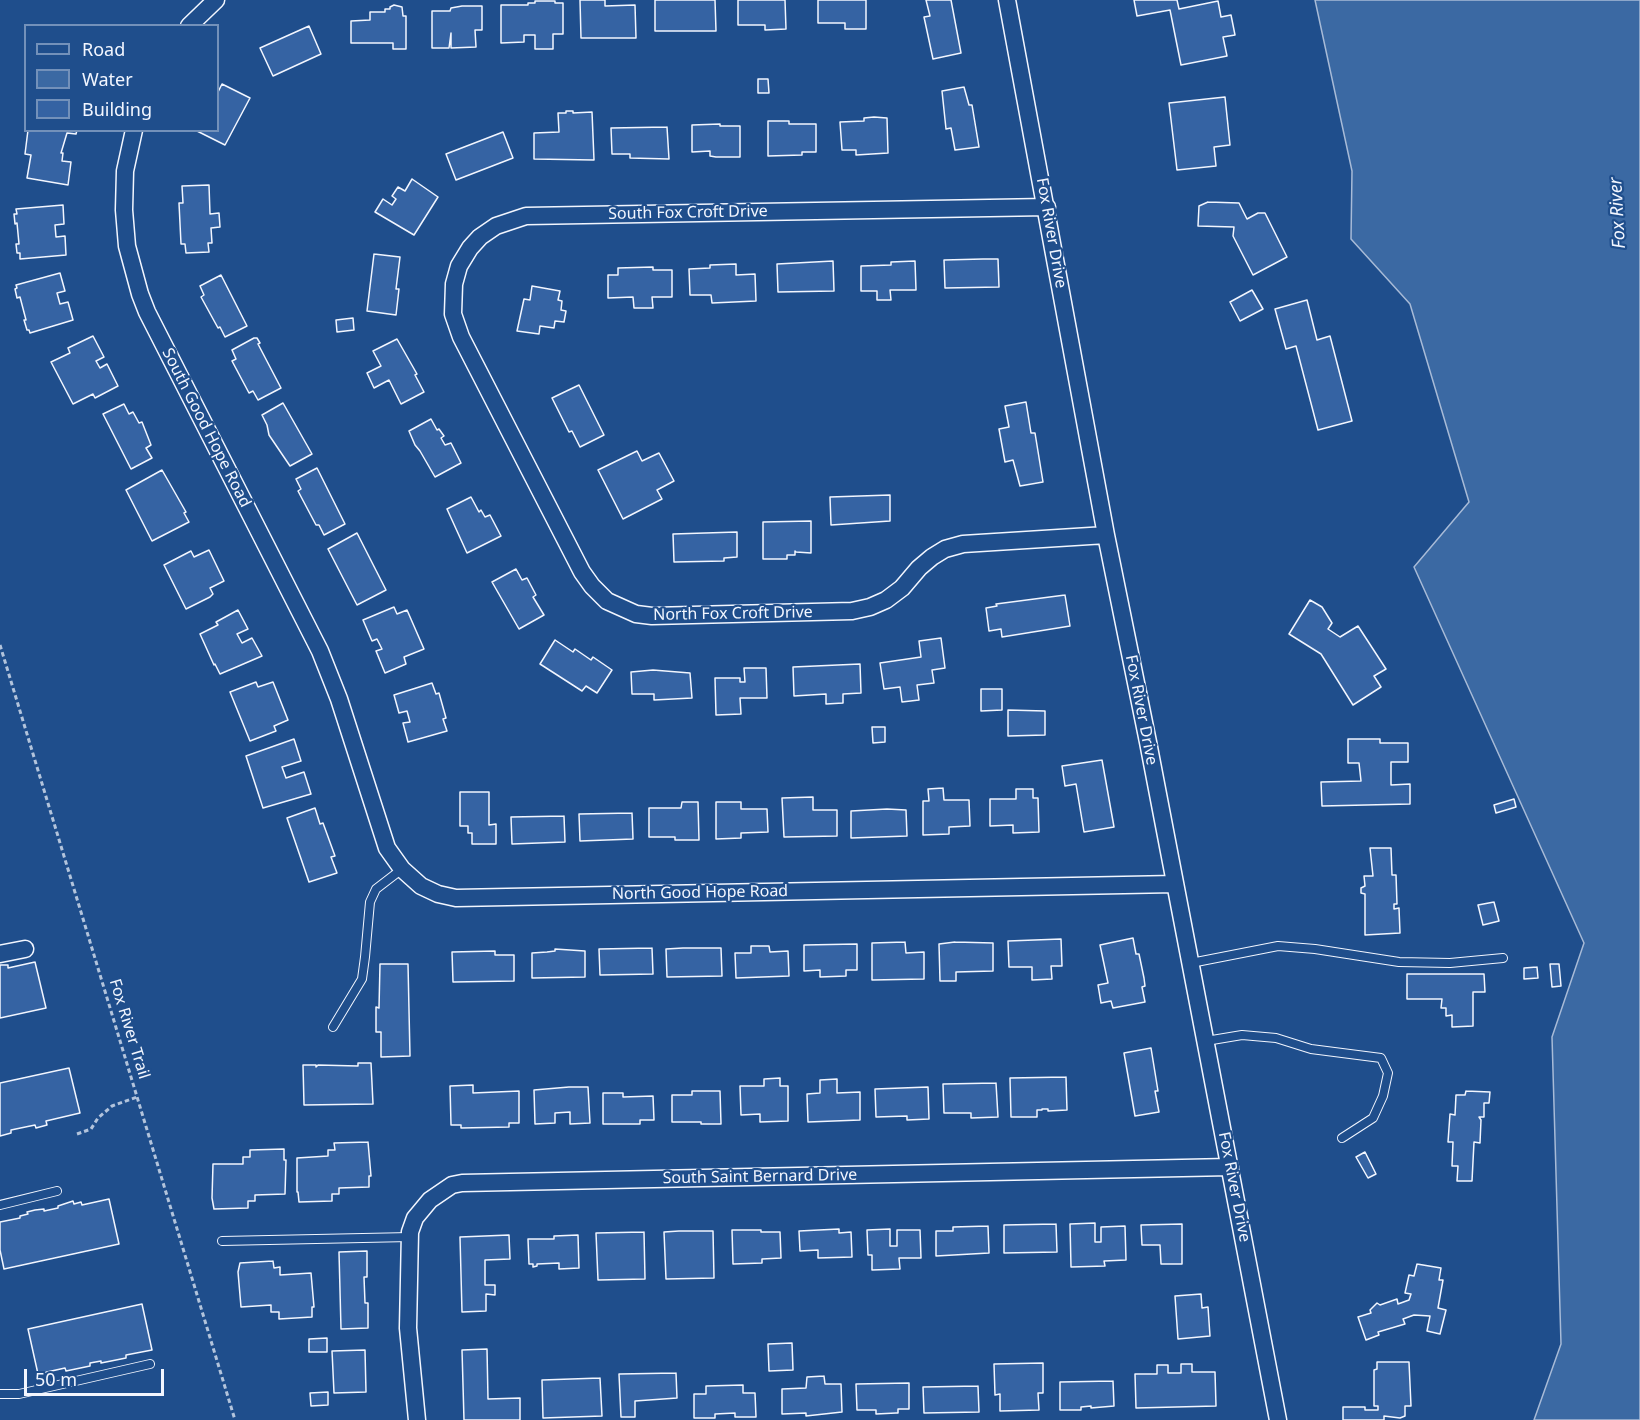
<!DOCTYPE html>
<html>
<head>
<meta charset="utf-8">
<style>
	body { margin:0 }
	#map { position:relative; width:1640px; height:1420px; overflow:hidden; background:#1f4e8c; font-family:"Noto Sans",sans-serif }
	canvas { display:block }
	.legend { position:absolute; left:24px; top:24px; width:195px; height:108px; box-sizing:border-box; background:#1f4e8c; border:2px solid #7391ba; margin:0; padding:8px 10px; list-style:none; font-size:18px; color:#f2f6ff }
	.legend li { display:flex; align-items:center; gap:12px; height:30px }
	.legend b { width:30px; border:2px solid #7391ba }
	.scale { position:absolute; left:24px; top:1369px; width:140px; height:27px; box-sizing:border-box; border:3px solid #f2f6ff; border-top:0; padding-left:8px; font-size:18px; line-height:21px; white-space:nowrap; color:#f2f6ff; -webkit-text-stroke:4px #1f4e8c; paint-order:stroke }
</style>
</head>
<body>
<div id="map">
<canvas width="1640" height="1420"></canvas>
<ul class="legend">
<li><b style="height:8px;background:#1f4e8c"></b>Road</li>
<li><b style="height:16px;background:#3b69a3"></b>Water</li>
<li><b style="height:16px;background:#3563a3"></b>Building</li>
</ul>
<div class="scale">50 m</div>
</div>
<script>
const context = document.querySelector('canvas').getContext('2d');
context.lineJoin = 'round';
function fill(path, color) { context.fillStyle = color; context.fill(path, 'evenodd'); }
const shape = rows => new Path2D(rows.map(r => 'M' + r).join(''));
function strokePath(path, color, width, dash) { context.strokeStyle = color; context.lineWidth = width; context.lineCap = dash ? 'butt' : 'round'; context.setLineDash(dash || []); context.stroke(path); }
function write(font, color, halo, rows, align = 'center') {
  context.font = font + ' "Noto Sans",sans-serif'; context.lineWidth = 4.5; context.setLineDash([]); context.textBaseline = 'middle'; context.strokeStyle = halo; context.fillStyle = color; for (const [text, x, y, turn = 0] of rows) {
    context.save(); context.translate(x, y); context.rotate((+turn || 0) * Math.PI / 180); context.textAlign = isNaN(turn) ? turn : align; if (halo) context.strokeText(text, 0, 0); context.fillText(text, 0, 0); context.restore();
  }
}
const water = shape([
	[1315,0,1640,0,1640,1420,1534,1420,1561,1344,1552,1037,1584,943,1414,567,1469,502,1410,304,1351,239,1352,171,1315,0]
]);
fill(water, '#3b69a3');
strokePath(water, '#a8bbd7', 1.5);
const building = shape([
	[580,0,605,0,605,6,635,5,636,38,581,38,580,0],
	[655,0,715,0,716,31,655,31,655,0],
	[738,0,785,0,786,29,765,30,765,25,738,25,738,0],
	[818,0,866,0,866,29,845,29,845,23,818,23,818,0],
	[926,0,951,0,961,53,933,59,924,17,930,16,926,0],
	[1134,0,1177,0,1179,9,1218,1,1221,17,1231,15,1235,35,1223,37,1227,56,1181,65,1170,10,1137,16,1134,0],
	[535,1,555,1,555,3,563,3,563,34,553,34,553,49,535,49,535,35,524,35,524,42,501,43,501,5,528,5,528,3,535,3,535,1],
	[394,5,402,7,403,16,406,16,406,49,393,49,393,43,351,43,351,21,370,20,370,12,385,12,385,9,390,9,390,7,394,5],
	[462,6,482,6,482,30,475,30,476,47,451,48,451,33,449,48,432,48,432,11,450,11,451,8,462,6],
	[309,26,321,54,273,76,260,48,309,26],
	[758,79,768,79,769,93,758,93,758,79],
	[222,84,250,98,225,145,197,131,218,130,218,92,222,84],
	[964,87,969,105,972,105,979,147,955,150,951,128,946,129,942,91,964,87],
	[1225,97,1230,145,1214,147,1216,166,1177,170,1169,103,1225,97],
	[566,111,573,111,573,113,592,112,594,160,534,159,534,133,559,132,558,113,566,113,566,111],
	[874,117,887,118,888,153,856,155,856,150,842,150,840,122,864,121,864,118,874,117],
	[768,121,789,121,789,124,816,124,816,152,802,152,802,155,768,156,768,121],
	[720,124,720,126,740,126,740,157,716,157,710,156,710,151,692,152,692,125,720,124],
	[667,127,669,159,630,158,630,154,612,154,611,128,667,127],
	[28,130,77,130,76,134,67,133,61,153,63,153,62,161,71,162,68,185,27,178,31,155,25,154,28,130],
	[503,132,513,158,456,180,446,154,503,132],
	[412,179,438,197,414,235,375,212,383,199,392,205,396,199,392,196,398,187,405,191,412,179],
	[209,185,210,214,219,213,220,227,211,228,212,243,208,243,209,252,186,253,185,244,181,244,179,203,183,203,182,186,209,185],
	[1208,202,1239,203,1247,219,1258,213,1265,213,1287,257,1253,275,1233,236,1234,227,1198,226,1199,206,1208,202],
	[63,205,64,224,55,225,56,237,65,236,66,255,20,259,20,253,17,253,16,244,19,244,17,223,15,224,14,214,17,214,16,209,63,205],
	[374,254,400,257,396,289,399,289,396,315,367,311,374,254],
	[983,259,998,259,999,287,945,288,944,260,983,259],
	[833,261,834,291,778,292,777,264,833,261],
	[915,261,916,290,890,290,891,300,877,300,877,291,861,291,861,266,891,265,891,262,915,261],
	[736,264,736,275,755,274,756,301,712,303,711,295,690,295,689,269,710,268,710,265,736,264],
	[653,267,653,270,672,270,672,297,652,297,653,308,634,308,633,297,608,298,608,275,618,275,618,268,653,267],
	[60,273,65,291,57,293,60,304,68,302,73,320,30,333,29,330,27,330,24,320,26,320,20,297,17,298,15,289,17,288,16,285,60,273],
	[221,275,247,326,225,337,220,327,218,328,201,297,204,295,200,286,221,275],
	[532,286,560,291,558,300,562,301,561,310,566,311,564,322,555,321,554,328,540,326,539,334,517,331,524,299,530,300,532,286],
	[1252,290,1263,309,1240,321,1230,302,1252,290],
	[1307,300,1317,340,1330,336,1352,421,1318,430,1296,346,1286,349,1275,309,1307,300],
	[353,318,354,330,337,332,336,320,353,318],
	[93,336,104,357,96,361,100,368,107,364,118,386,95,398,93,394,73,404,51,362,70,353,68,348,93,336],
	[254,338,257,338,260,343,258,344,281,388,258,400,253,391,249,393,232,361,236,359,232,350,254,338],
	[397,339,417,374,415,375,424,392,401,404,389,380,374,388,367,373,381,366,373,351,397,339],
	[579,385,604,435,580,447,572,431,569,432,552,398,579,385],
	[1026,402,1031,433,1035,433,1043,482,1020,486,1013,460,1005,462,999,429,1009,427,1005,406,1026,402],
	[283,403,312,454,290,466,269,435,267,425,262,415,283,403],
	[124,404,129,414,133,412,139,423,142,422,151,445,146,448,152,458,131,469,103,414,124,404],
	[431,419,437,430,439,429,444,436,441,438,445,445,451,443,461,463,435,477,420,451,415,445,409,431,431,419],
	[637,451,642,461,659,453,674,481,657,490,662,499,623,519,598,470,637,451],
	[317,468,345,524,324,535,319,525,316,525,298,491,301,489,296,479,317,468],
	[162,470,186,512,184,513,189,522,152,541,126,490,162,470],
	[890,495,890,521,831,525,830,497,890,495],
	[471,497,479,512,481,510,485,517,490,515,501,536,467,553,447,509,471,497],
	[811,521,811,553,796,552,795,551,795,555,787,555,787,559,763,559,763,522,811,521],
	[737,532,737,557,724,558,724,561,674,562,673,534,737,532],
	[357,533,386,590,357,605,328,549,357,533],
	[209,550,224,581,210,588,213,594,210,597,186,609,164,565,191,551,194,557,209,550],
	[516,569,522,580,527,578,536,595,533,597,544,615,519,629,492,582,516,569],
	[1065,595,1070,626,1002,637,1001,629,989,631,986,608,997,606,996,604,1065,595],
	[1310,600,1322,607,1332,623,1328,629,1340,637,1358,626,1386,669,1374,676,1381,687,1353,705,1321,654,1289,634,1310,600],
	[394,607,397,614,407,610,424,649,404,657,406,664,385,673,376,651,382,649,377,639,372,641,363,620,394,607],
	[238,610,248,629,237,634,242,643,252,638,262,656,220,674,215,664,214,665,200,634,218,625,216,622,238,610],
	[941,638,945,668,932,670,934,683,917,685,919,700,902,702,900,687,884,689,880,663,921,657,919,641,941,638],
	[555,640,573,652,575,649,591,660,593,657,612,670,597,693,586,686,582,691,540,664,555,640],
	[860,664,861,693,843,694,843,703,826,704,826,694,794,696,793,667,860,664],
	[744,668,766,668,767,698,740,698,741,714,716,715,715,678,740,678,740,682,745,682,744,668],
	[653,670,690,673,692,698,654,700,654,694,632,694,631,672,653,670],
	[256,682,258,687,273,682,288,720,274,726,276,731,250,741,230,692,256,682],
	[432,683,436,694,439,693,446,718,443,719,447,731,408,742,403,723,410,722,407,711,399,713,394,695,432,683],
	[981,689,1002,689,1002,710,981,711,981,689],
	[1008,710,1045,711,1045,735,1008,736,1008,710],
	[872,727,885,727,885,742,873,743,872,727],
	[294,739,301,761,282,767,286,778,304,772,311,794,263,808,246,756,294,739],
	[1348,739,1380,739,1380,743,1408,743,1408,762,1391,762,1391,785,1410,784,1410,804,1322,806,1321,782,1361,781,1359,763,1348,763,1348,739],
	[1102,760,1114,827,1084,832,1076,784,1065,786,1062,766,1102,760],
	[943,788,944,800,969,800,970,826,949,827,949,834,923,835,923,801,929,801,928,789,943,788],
	[1016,789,1033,789,1033,798,1038,798,1039,832,1013,833,1013,825,990,826,990,799,1016,799,1016,789],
	[460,792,489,792,489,825,496,824,496,844,472,844,472,833,468,833,468,826,460,826,460,792],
	[813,797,813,810,837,810,837,836,784,837,782,798,813,797],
	[1514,799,1516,807,1496,813,1494,805,1514,799],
	[682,802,698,802,699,840,675,840,675,837,649,837,649,808,681,808,682,802],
	[716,802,741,802,741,809,767,809,768,832,741,833,741,838,716,839,716,802],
	[315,808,320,824,323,823,335,856,331,857,337,873,309,882,287,818,315,808],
	[887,809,906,810,907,836,851,838,851,811,887,809],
	[632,813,633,839,580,841,579,814,632,813],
	[564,816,565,842,512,844,511,817,564,816],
	[1370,848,1391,848,1392,875,1396,875,1397,904,1394,904,1394,909,1399,908,1400,933,1365,935,1365,894,1361,893,1361,888,1365,886,1364,876,1373,876,1370,848],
	[1494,902,1499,921,1483,925,1478,905,1494,902],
	[1133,938,1136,954,1139,954,1144,978,1145,986,1142,987,1145,1002,1113,1008,1111,1001,1101,1003,1098,985,1108,983,1100,945,1133,938],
	[1061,939,1062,966,1051,966,1052,979,1032,980,1032,967,1009,967,1008,941,1061,939],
	[905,942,906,953,924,952,924,979,872,980,872,943,905,942],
	[955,942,993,943,993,971,956,972,956,981,940,981,939,944,955,942],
	[857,944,857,970,846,970,846,976,820,977,820,970,804,971,804,945,857,944],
	[751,946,769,946,770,952,788,951,789,976,736,978,735,953,751,953,751,946],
	[652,948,653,974,600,975,599,949,652,948],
	[683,948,721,948,722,976,667,977,666,949,683,948],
	[555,949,585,951,585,977,532,978,532,953,547,952,555,951,555,949],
	[495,951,495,955,514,955,514,981,453,982,452,952,495,951],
	[35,962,46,1008,0,1018,0,965,8,965,8,968,35,962],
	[380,964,408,964,410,1056,381,1057,381,1032,376,1032,376,1007,379,1008,380,964],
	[1550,964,1559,964,1561,986,1552,987,1550,964],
	[1537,967,1538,978,1524,979,1524,968,1537,967],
	[1407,974,1484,974,1485,992,1473,992,1473,1026,1452,1027,1452,1015,1446,1016,1446,1008,1441,1008,1442,999,1407,999,1407,974],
	[1151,1048,1158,1091,1155,1091,1159,1112,1135,1116,1124,1053,1151,1048],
	[358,1063,371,1063,373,1104,304,1105,303,1065,316,1065,316,1067,318,1065,358,1066,358,1063],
	[69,1068,80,1113,46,1121,47,1125,36,1128,35,1125,11,1130,11,1133,0,1136,0,1083,69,1068],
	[1066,1077,1067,1110,1048,1111,1048,1109,1042,1109,1042,1110,1037,1110,1037,1117,1011,1117,1010,1078,1066,1077],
	[780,1078,780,1086,788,1086,788,1121,760,1122,760,1114,741,1115,740,1086,764,1086,764,1079,780,1078],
	[837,1079,837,1093,860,1092,860,1120,808,1122,807,1094,820,1093,820,1080,837,1079],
	[996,1083,998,1117,971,1118,971,1113,944,1113,943,1084,996,1083],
	[473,1085,473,1093,519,1091,519,1123,509,1123,509,1127,461,1128,461,1125,451,1125,450,1086,473,1085],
	[569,1087,588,1087,590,1123,570,1124,570,1112,555,1113,555,1123,535,1124,534,1090,569,1087],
	[928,1087,929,1119,907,1120,907,1116,876,1117,875,1089,928,1087],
	[692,1091,720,1091,721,1124,701,1124,701,1122,672,1122,672,1095,692,1095,692,1091],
	[1466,1091,1490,1092,1489,1103,1484,1103,1484,1117,1479,1117,1481,1120,1480,1143,1474,1142,1472,1181,1457,1181,1458,1166,1452,1166,1453,1142,1448,1142,1450,1114,1455,1115,1456,1095,1465,1095,1466,1091],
	[603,1093,623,1093,623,1097,653,1096,654,1120,640,1120,640,1124,603,1124,603,1093],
	[368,1142,371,1176,369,1176,369,1187,339,1188,339,1194,332,1194,332,1201,299,1202,298,1192,297,1192,297,1158,328,1156,328,1150,335,1150,334,1143,368,1142],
	[284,1149,284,1160,286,1160,285,1194,255,1195,255,1201,248,1201,248,1208,214,1209,212,1198,213,1164,243,1164,243,1157,250,1157,250,1150,284,1149],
	[1365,1152,1376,1174,1368,1178,1356,1157,1365,1152],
	[109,1199,119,1244,4,1269,0,1250,0,1222,20,1218,20,1216,28,1214,27,1212,35,1210,44,1209,44,1211,58,1208,58,1206,73,1201,74,1204,81,1202,82,1205,109,1199],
	[1095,1223,1095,1242,1101,1242,1101,1227,1125,1226,1126,1260,1104,1261,1105,1266,1071,1267,1070,1224,1095,1223],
	[1056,1224,1057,1252,1004,1253,1004,1225,1056,1224],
	[1182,1224,1182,1264,1161,1264,1160,1245,1142,1245,1141,1225,1182,1224],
	[988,1226,989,1253,936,1256,936,1231,953,1231,953,1227,988,1226],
	[839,1229,839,1233,851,1232,852,1257,818,1258,818,1250,800,1251,799,1231,839,1229],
	[890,1229,890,1246,897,1246,897,1230,920,1230,921,1258,899,1258,900,1269,872,1270,872,1255,868,1255,867,1230,890,1229],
	[732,1230,761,1230,761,1232,780,1232,781,1258,762,1259,762,1263,733,1264,732,1230],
	[679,1231,713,1231,714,1278,666,1279,664,1232,679,1231],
	[644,1232,645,1279,598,1280,596,1233,644,1232],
	[509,1235,510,1259,485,1260,485,1285,495,1285,495,1295,486,1294,486,1311,462,1312,460,1237,509,1235],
	[578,1235,579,1268,559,1269,559,1263,537,1264,537,1266,533,1267,533,1264,529,1264,528,1239,554,1239,554,1236,578,1235],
	[367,1251,367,1277,364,1277,365,1303,368,1303,368,1328,341,1329,339,1252,367,1251],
	[273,1261,274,1268,280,1267,280,1275,311,1273,314,1307,312,1307,312,1317,279,1319,279,1312,271,1312,271,1305,241,1307,238,1272,240,1263,273,1261],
	[1417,1264,1441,1268,1439,1280,1443,1280,1438,1308,1446,1310,1440,1334,1427,1331,1430,1316,1414,1315,1403,1319,1405,1324,1378,1332,1379,1335,1366,1340,1358,1317,1371,1313,1370,1310,1377,1303,1380,1305,1397,1299,1398,1304,1409,1300,1411,1294,1405,1293,1409,1275,1414,1276,1417,1264],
	[1201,1294,1202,1308,1208,1307,1210,1336,1178,1339,1175,1296,1201,1294],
	[142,1304,152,1350,126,1355,126,1358,101,1363,101,1361,90,1363,90,1366,66,1371,65,1368,38,1374,28,1329,142,1304],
	[327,1338,327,1352,309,1352,309,1339,327,1338],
	[792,1343,793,1370,769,1371,768,1344,792,1343],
	[487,1349,488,1399,520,1398,520,1420,464,1420,462,1350,487,1349],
	[365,1350,366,1392,334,1393,332,1351,365,1350],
	[1377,1362,1409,1362,1411,1406,1405,1406,1405,1416,1400,1418,1384,1416,1384,1420,1343,1420,1343,1407,1365,1407,1365,1410,1378,1410,1378,1406,1374,1406,1374,1370,1377,1369,1377,1362],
	[1043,1363,1043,1393,1038,1393,1039,1410,1000,1411,1000,1394,995,1395,994,1364,1043,1363],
	[1181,1364,1192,1364,1192,1372,1215,1372,1216,1406,1136,1408,1135,1374,1157,1374,1157,1365,1168,1365,1168,1373,1181,1373,1181,1364],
	[676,1373,677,1398,635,1401,635,1417,621,1417,619,1374,676,1373],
	[824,1376,825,1384,841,1384,842,1412,806,1416,806,1413,782,1414,782,1389,806,1388,807,1377,824,1376],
	[600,1378,602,1416,543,1418,542,1380,600,1378],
	[1113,1381,1114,1406,1091,1408,1091,1406,1081,1407,1081,1410,1060,1410,1060,1382,1113,1381],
	[909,1383,909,1409,898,1409,898,1413,896,1413,876,1414,876,1410,857,1410,856,1384,909,1383],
	[743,1385,743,1393,755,1393,756,1417,735,1417,735,1413,715,1414,715,1418,694,1418,694,1394,706,1394,706,1386,743,1385],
	[978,1386,979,1412,924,1413,923,1387,978,1386],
	[328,1392,328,1405,311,1406,310,1393,328,1392]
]);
fill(building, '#3563a3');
strokePath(building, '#f2f6ff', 1.5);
const lane = shape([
	[1191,963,1278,946,1315,949,1399,962,1450,963,1503,958],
	[333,1027,362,979,365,957,370,902,376,889,402,869],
	[1206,1041,1242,1035,1276,1038,1311,1049,1381,1058,1388,1073,1383,1096,1373,1118,1342,1138],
	[0,1205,57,1191],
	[222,1241,410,1237],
	[0,1394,19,1394,150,1364]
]);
const street = shape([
	[1007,0,1106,535,1148,742,1278,1420],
	[189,26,216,0],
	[134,130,125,171,124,210,127,246,140,294,147,312,320,651,339,699,387,848,402,869,421,886,438,894,456,898,1175,884],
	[1047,207,526,216,496,226,480,237,470,248,459,266,454,284,453,314,461,337,582,572,592,586,607,601,636,614,652,616,852,611,870,607,886,600,902,588,919,568,932,557,945,549,963,544,1106,535],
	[0,954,25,949],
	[417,1420,408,1328,410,1232,415,1218,430,1200,452,1185,462,1183,1230,1167]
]);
strokePath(lane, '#f2f6ff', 10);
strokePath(street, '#f2f6ff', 19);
strokePath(shape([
	[0,645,235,1420],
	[77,1134,91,1129,98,1118,112,1106,137,1097]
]), '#b3c4dc', 3, [4.5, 3]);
strokePath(lane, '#1f4e8c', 8);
strokePath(street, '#1f4e8c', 16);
write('16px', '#f2f6ff', '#1f4e8c', [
	["South Fox Croft Drive",688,213,-1],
	["Fox River Drive",1051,233,80],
	["South Good Hope Road",206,428,63],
	["North Fox Croft Drive",733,614,-1],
	["Fox River Drive",1141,710,79],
	["North Good Hope Road",700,893,-1],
	["Fox River Trail",129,1029,73],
	["South Saint Bernard Drive",760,1177,-1],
	["Fox River Drive",1234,1187,79]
]);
write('italic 18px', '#f2f6ff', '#1f4e8c', [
	["Fox River",1618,213,-93]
]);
</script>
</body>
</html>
